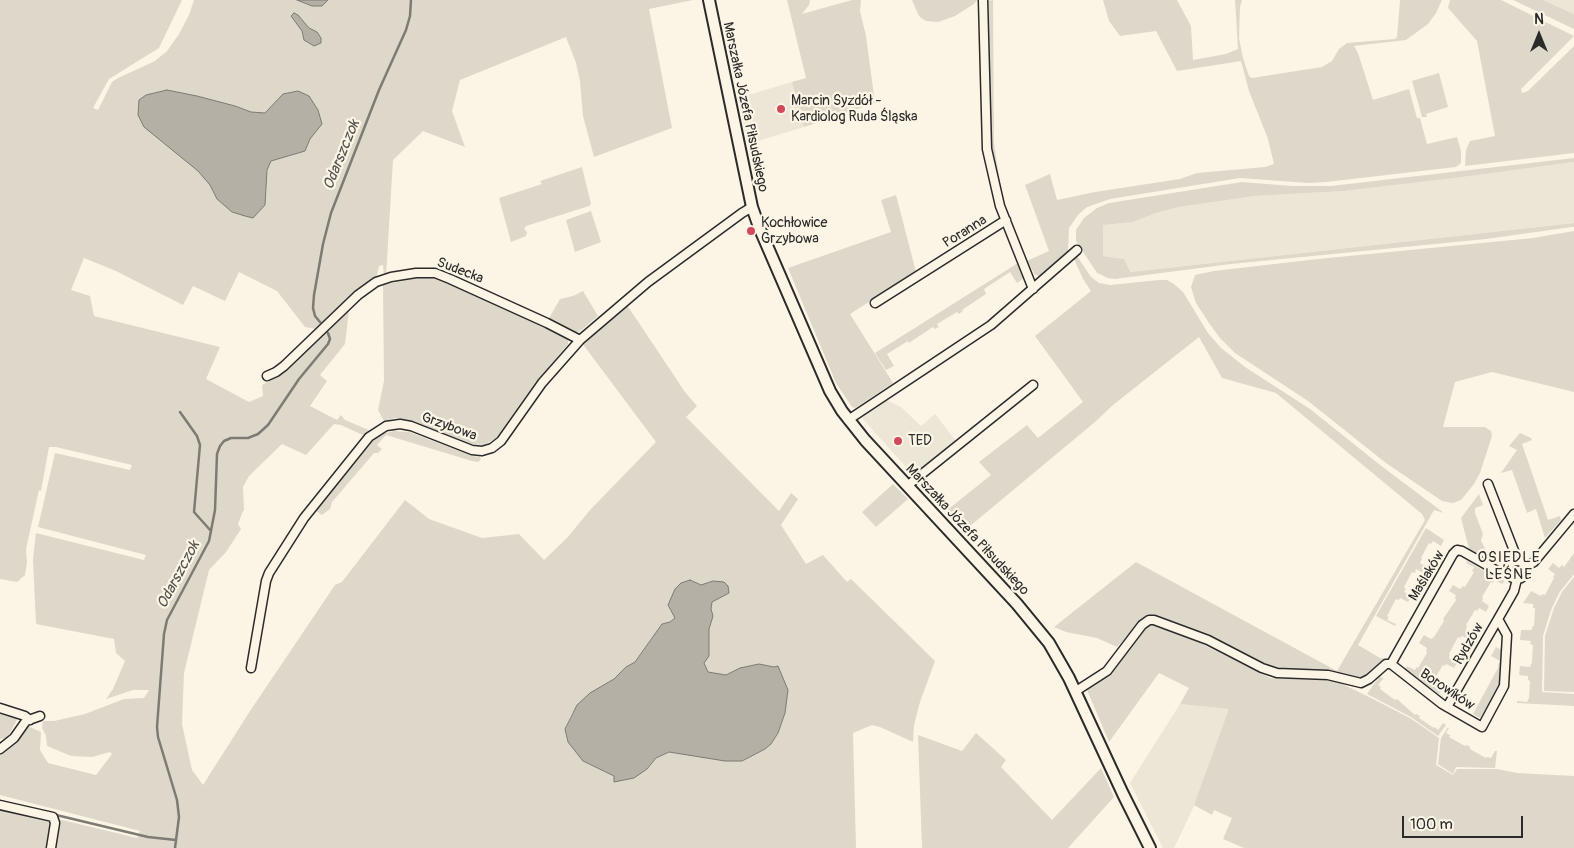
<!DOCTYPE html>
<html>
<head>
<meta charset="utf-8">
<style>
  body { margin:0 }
  #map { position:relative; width:1574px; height:848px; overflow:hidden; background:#fcf5e5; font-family:Pangolin,sans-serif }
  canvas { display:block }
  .north { position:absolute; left:1514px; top:10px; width:50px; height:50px; -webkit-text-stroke:4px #fcf5e5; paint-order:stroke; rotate:0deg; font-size:14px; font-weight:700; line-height:20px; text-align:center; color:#2b2b2b }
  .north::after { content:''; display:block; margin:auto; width:18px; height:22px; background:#2b2b2b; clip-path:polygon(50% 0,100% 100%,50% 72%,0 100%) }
  .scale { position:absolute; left:1402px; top:816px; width:121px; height:22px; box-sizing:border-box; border:2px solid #2b2b2b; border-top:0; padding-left:6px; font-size:15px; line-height:18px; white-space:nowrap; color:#2b2b2b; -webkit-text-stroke:4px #fcf5e5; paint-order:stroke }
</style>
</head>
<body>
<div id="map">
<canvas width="1574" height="848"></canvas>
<div class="north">N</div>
<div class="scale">100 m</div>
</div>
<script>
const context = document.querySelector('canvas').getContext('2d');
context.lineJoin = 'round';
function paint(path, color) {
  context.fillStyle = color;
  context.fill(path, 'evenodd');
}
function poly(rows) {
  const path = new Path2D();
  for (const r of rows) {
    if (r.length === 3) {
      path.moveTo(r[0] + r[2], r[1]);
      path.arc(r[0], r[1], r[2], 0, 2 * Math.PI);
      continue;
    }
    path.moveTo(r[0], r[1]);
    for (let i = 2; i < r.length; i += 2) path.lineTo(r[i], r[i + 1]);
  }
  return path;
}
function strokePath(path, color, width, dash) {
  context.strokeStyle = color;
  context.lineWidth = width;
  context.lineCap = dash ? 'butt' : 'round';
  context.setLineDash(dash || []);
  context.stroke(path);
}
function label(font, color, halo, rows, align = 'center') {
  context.font = font + ' Pangolin,sans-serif';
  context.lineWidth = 4.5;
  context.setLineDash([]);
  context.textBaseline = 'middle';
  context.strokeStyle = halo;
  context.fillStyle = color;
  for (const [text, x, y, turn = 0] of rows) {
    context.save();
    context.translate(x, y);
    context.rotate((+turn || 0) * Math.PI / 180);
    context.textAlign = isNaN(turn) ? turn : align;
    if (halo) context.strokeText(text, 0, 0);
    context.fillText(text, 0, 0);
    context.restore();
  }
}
paint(poly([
  [1543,0,1574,0,1574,14],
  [792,82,804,127,748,144,743,121,745,120,744,111,741,111,738,98],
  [1574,162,1574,223,1129,272,1124,259,1103,256,1103,225,1133,222,1156,213,1179,207,1255,196,1344,191],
  [885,399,901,407,921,426,935,414,956,441,914,476,862,418],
  [1180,704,1230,709,1195,804,1174,848,1163,848,1130,783]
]), '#ece6d7');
paint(poly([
  [0,0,182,0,159,48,109,79,93,108,98,110,112,82,118,78,155,61,167,51,179,34,189,15,194,0,693,0,649,9,672,128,594,157,583,116,580,81,576,63,566,37,460,80,452,111,465,147,423,131,393,160,386,276,384,276,383,265,379,266,376,279,320,328,316,329,305,327,277,291,239,272,225,301,193,286,183,305,116,271,84,258,71,290,90,296,94,316,220,347,206,379,249,402,263,396,262,385,278,376,349,310,345,344,320,375,327,381,310,406,337,420,341,415,345,420,369,430,365,436,341,425,334,424,306,455,282,444,249,476,243,487,244,511,243,511,238,524,241,529,226,552,209,570,184,673,182,724,192,770,203,785,250,711,335,585,342,582,405,500,429,519,482,538,519,534,544,560,567,538,590,510,656,442,582,343,627,305,685,392,697,406,686,417,779,511,791,493,798,499,781,525,806,564,823,555,847,582,851,579,935,661,920,702,914,725,913,742,880,727,872,725,853,733,856,848,53,848,58,819,137,838,140,831,0,795,0,752,16,739,28,726,41,732,40,750,48,763,96,775,112,754,110,752,92,757,71,756,47,746,46,736,42,728,43,721,54,721,85,714,124,699,144,698,149,690,133,690,106,699,113,689,125,661,116,653,114,639,36,624,33,559,36,533,144,560,146,555,38,527,55,453,130,470,132,465,56,447,49,447,41,491,39,490,26,549,27,562,25,575,17,582,0,579],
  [713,581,711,609,713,616,709,629,709,655,704,663,708,673,726,675,737,670,766,665,774,667,778,666,782,677,785,713,778,733,771,744,765,749,742,761,669,752,656,758,647,769,614,782,614,776,583,761,565,729,570,717,577,705,614,679,626,667,635,662,662,624,670,622,675,618,668,605,695,582,701,585],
  [787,0,810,0,809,5,802,14,852,0,861,0,860,11,866,36,875,103,804,127,792,82,806,78],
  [912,0,977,0,974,4,955,16,938,22,926,21,921,18,918,14],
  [993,0,994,143,1002,196,997,181,990,141,988,1],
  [1103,0,1177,0,1191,26,1193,60,1226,54,1238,49,1235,0,1242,0,1240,7,1239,38,1243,58,1249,76,1252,78,1322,67,1332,61,1339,49,1347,43,1395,39,1397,37,1400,0,1442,0,1436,13,1428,24,1406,40,1354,46,1358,53,1373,100,1409,89,1417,118,1420,118,1427,144,1457,137,1461,151,1461,163,1456,167,1326,182,1308,183,1240,178,1110,199,1087,207,1078,215,1069,228,1068,252,1040,276,1035,275,1027,261,1049,251,1025,185,1050,174,1057,200,1095,192,1180,179,1197,173,1265,167,1274,164,1268,139,1249,91,1241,61,1177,71,1156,31,1120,36,1109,21],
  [1450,0,1501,0,1574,36,1521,89,1522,93,1528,91,1574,46,1574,153,1465,166,1466,150,1470,141,1495,136,1477,41,1448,8],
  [1513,0,1543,0,1574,14,1574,29],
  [1439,73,1448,107,1426,114,1427,117,1422,117,1412,81],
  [1574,158,1574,162,1461,177,1344,191,1255,196,1179,207,1156,213,1133,222,1103,225,1103,256,1124,259,1130,272,1574,223,1574,227,1572,227,1486,239,1231,264,1115,279,1108,278,1097,273,1076,241,1076,230,1084,218,1097,208,1109,203,1242,182,1292,186,1331,186],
  [582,167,591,204,589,206,526,226,524,229,527,232,526,236,511,242,499,198,542,184,540,181],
  [896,195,916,272,850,314,893,383,855,408,852,407,836,383,788,268,891,232,881,200],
  [591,211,601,242,575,252,566,220],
  [1574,231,1574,392,1492,372,1455,382,1443,427,1485,427,1491,431,1492,436,1480,473,1474,484,1461,500,1453,503,1442,501,1386,463,1308,401,1235,353,1220,338,1209,323,1196,303,1191,287,1195,275,1214,271,1318,259,1533,238],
  [1077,256,1091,277,1099,283,1110,285,1159,280,1167,280,1174,284,1183,292,1208,333,1221,348,1245,367,1310,409,1380,465,1444,513,1434,510,1358,645,1380,658,1387,659,1363,680,1339,673,1316,670,1274,670,1210,638,1147,614,1117,647,1097,638,1066,632,1054,627,1136,562,1337,671,1425,520,1422,514,1276,393,1222,378,1199,337,1113,405,1095,422,964,531,946,511,991,475,979,462,1027,425,1038,438,1083,402,1035,336,1091,291,1083,279,1074,259],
  [1018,263,1024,278,1017,283,1010,272,984,289,986,294,962,310,963,311,959,314,957,312,937,324,939,327,935,329,933,327,909,343,908,341,887,354,894,366,886,370,875,353],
  [418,278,435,278,442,281,568,339,568,344,534,384,496,438,484,445,472,444,409,420,395,418,384,421,378,410,384,381,383,285],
  [583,291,598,316,579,332,573,332,548,320,560,299,573,296],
  [394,431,409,432,472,456,480,457,481,459,478,462,472,461,386,435,377,445,382,449,378,453,374,453,332,502,330,509,322,515,316,511,374,440,382,434],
  [1520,433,1531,438,1532,440,1522,444,1548,520,1560,516,1561,520,1545,538,1536,509,1527,513,1512,470,1501,473,1517,450,1509,446],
  [893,484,908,499,876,527,862,512],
  [1479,494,1483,505,1475,508,1475,513,1483,534,1481,541,1486,550,1493,557,1501,553,1504,560,1494,564,1469,549,1461,518],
  [1426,528,1444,540,1441,546,1433,541,1431,544,1429,543,1421,558,1422,559,1420,563,1428,568,1425,574,1416,569,1415,573,1412,572,1404,587,1406,589,1404,592,1412,596,1408,602,1400,598,1399,600,1396,599,1387,616,1389,617,1387,620,1396,624,1395,626,1376,616],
  [1574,553,1574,574,1559,593,1551,610,1543,636,1542,692,1574,694,1574,706,1517,703,1517,701,1527,702,1529,698,1530,681,1528,680,1528,676,1519,675,1520,666,1530,667,1532,662,1533,645,1530,644,1531,641,1520,640,1521,630,1532,630,1532,627,1534,626,1535,608,1533,608,1533,604,1523,603,1531,591,1541,596,1542,594,1545,595,1554,578,1553,577,1555,574,1548,569,1553,563,1559,568,1562,565,1564,567],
  [1467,561,1495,577,1505,581,1502,584,1494,580,1493,583,1491,582,1482,597,1483,598,1482,601,1489,606,1486,612,1479,608,1477,611,1475,610,1466,625,1467,626,1466,630,1473,634,1470,640,1462,636,1460,638,1458,637,1449,654,1450,655,1449,658,1457,663,1454,668,1446,664,1445,666,1443,665,1433,681,1435,682,1433,686,1441,691,1439,694,1405,669,1407,666,1415,670,1417,667,1418,668,1427,653,1426,651,1427,648,1419,643,1424,635,1431,639,1434,637,1444,621,1443,619,1456,600,1455,598,1456,595,1449,591,1453,585,1460,589,1463,586,1465,587,1474,572,1472,571,1474,567,1466,563],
  [1517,570,6],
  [1574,577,1574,692,1544,691,1545,636,1554,608,1562,592],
  [1152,624,1157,624,1186,636,1270,678,1336,681,1365,695,1410,718,1439,738,1436,765,1453,775,1457,769,1497,769,1517,773,1574,776,1574,848,1244,848,1223,839,1232,818,1214,810,1212,815,1194,805,1229,709,1180,704,1189,688,1159,673,1109,742,1087,690,1108,676,1146,625],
  [1496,647,1503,651,1500,686,1495,696,1494,696,1480,718,1473,714,1499,666,1498,665,1500,661,1491,656],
  [1380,676,1383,679,1378,685,1381,687,1380,689,1395,700,1397,699,1415,715,1417,714,1420,716,1419,718,1434,728,1435,727,1438,730,1443,723,1446,725,1438,736,1411,717,1367,694],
  [0,713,18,718,7,738,0,739],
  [1448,727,1449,728,1446,733,1450,735,1449,737,1465,746,1467,745,1470,747,1470,749,1486,758,1487,757,1491,758,1495,751,1497,751,1495,768,1456,767,1453,774,1438,764,1441,738],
  [976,733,1006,760,1001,767,1052,820,1101,768,1114,797,1068,848,922,848,918,735,962,751],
  [0,808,51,820,46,848,0,848]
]), '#ded8ca');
const water = poly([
  [297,0,328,0,322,6,312,6,297,0],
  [294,13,298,15,309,28,317,32,321,38,321,43,314,46,304,40,302,31,291,16,294,13],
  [167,90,197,96,235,106,251,112,265,113,283,94,298,91,309,96,318,110,322,124,310,139,305,151,271,161,267,170,265,205,253,218,245,216,232,212,217,199,210,185,198,171,144,127,138,115,139,100,146,95,167,90],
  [690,580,701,585,713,581,724,582,728,586,729,593,712,602,711,609,713,616,709,629,709,656,704,663,708,672,726,675,740,668,759,664,774,667,778,666,788,690,785,713,778,733,771,744,765,749,742,761,725,761,669,752,656,758,647,769,634,778,614,782,614,776,583,761,568,742,565,729,577,705,590,693,614,679,626,667,635,662,662,624,670,622,675,618,668,605,675,589,681,583,690,580]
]);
paint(water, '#b4b0a5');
strokePath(water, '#7d7b74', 1);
strokePath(poly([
  [320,322,315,316,313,308,314,295,323,244,331,213,379,90,406,30,410,16,411,0],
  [180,412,197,436,200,445,194,512,211,531],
  [0,801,20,806],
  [52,814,148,837,176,840],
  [175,848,179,817,177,800,158,737,157,727,164,634,167,620,209,541,215,510,217,454,220,446,224,441,231,438,248,438,258,434,268,425,299,379,328,344,330,339,328,333]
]), '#7d7b74', 2.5);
const minor = poly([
  [983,0,987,149,1000,206,1033,289],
  [875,303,1006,220],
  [267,376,276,372,284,366,358,295,376,282,391,277,416,273,435,273,450,279,547,323,580,340],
  [848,420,991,325,1077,250],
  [1488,484,1518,561],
  [907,486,1033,385],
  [1517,570,9],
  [1525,567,1534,562,1574,514],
  [1391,664,1453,554,1457,550,1462,551,1499,572,1509,572],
  [251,668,266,581,269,573,304,518,369,437,386,426,400,424,411,426,472,450,482,451,492,448,501,441,542,383,580,340,648,282,742,213,752,207],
  [1076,691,1107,671,1142,625,1149,620,1154,620,1208,640,1262,668,1277,673,1328,675,1361,683,1369,679,1386,664,1391,664,1442,704,1482,727,1504,686,1507,635,1498,619,1514,591,1517,579],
  [1447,707,1498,619],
  [0,708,25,716,30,720],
  [0,749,14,738,26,721,40,716],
  [0,805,53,817,55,823,51,848]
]);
const tertiary = poly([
  [709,0,752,207,759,227,830,391,842,411,865,440,1017,604,1049,643,1069,678,1123,794,1150,848]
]);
strokePath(minor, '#2b2b2b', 11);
strokePath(tertiary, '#2b2b2b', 14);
strokePath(minor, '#fcf5e5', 8);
strokePath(tertiary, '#fcf5e5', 10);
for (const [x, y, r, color] of [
  [781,109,5,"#d1495b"],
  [751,231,5,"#d1495b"],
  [898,441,5,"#d1495b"]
]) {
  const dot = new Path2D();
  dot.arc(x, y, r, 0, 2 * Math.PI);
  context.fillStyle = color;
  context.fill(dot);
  strokePath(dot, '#fcf5e5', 2);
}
label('14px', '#2b2b2b', '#fcf5e5', [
  ["Marcin Syzdół -",791,101],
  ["Kardiolog Ruda Śląska",791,117],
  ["Kochłowice",761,223],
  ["Grzybowa",761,239],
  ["TED",908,441]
], 'left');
label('14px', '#2b2b2b', '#fcf5e5', [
  ["Marszałka Józefa Piłsudskiego",745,107,78],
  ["Poranna",965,232,-32],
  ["Sudecka",460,271,21],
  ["Grzybowa",449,427,20],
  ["Marszałka Józefa Piłsudskiego",967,530,47],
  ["Maślaków",1427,576,-59],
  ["Rydzów",1469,644,-60],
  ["Borowików",1447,690,34]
]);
label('italic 15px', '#545350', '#fcf5e5', [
  ["Odarszczok",342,155,-68],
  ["Odarszczok",179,575,-62]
]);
context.letterSpacing = '1px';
label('15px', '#2b2b2b', '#fcf5e5', [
  ["OSIEDLE",1509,558],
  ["LEŚNE",1509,575]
]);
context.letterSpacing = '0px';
</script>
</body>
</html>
